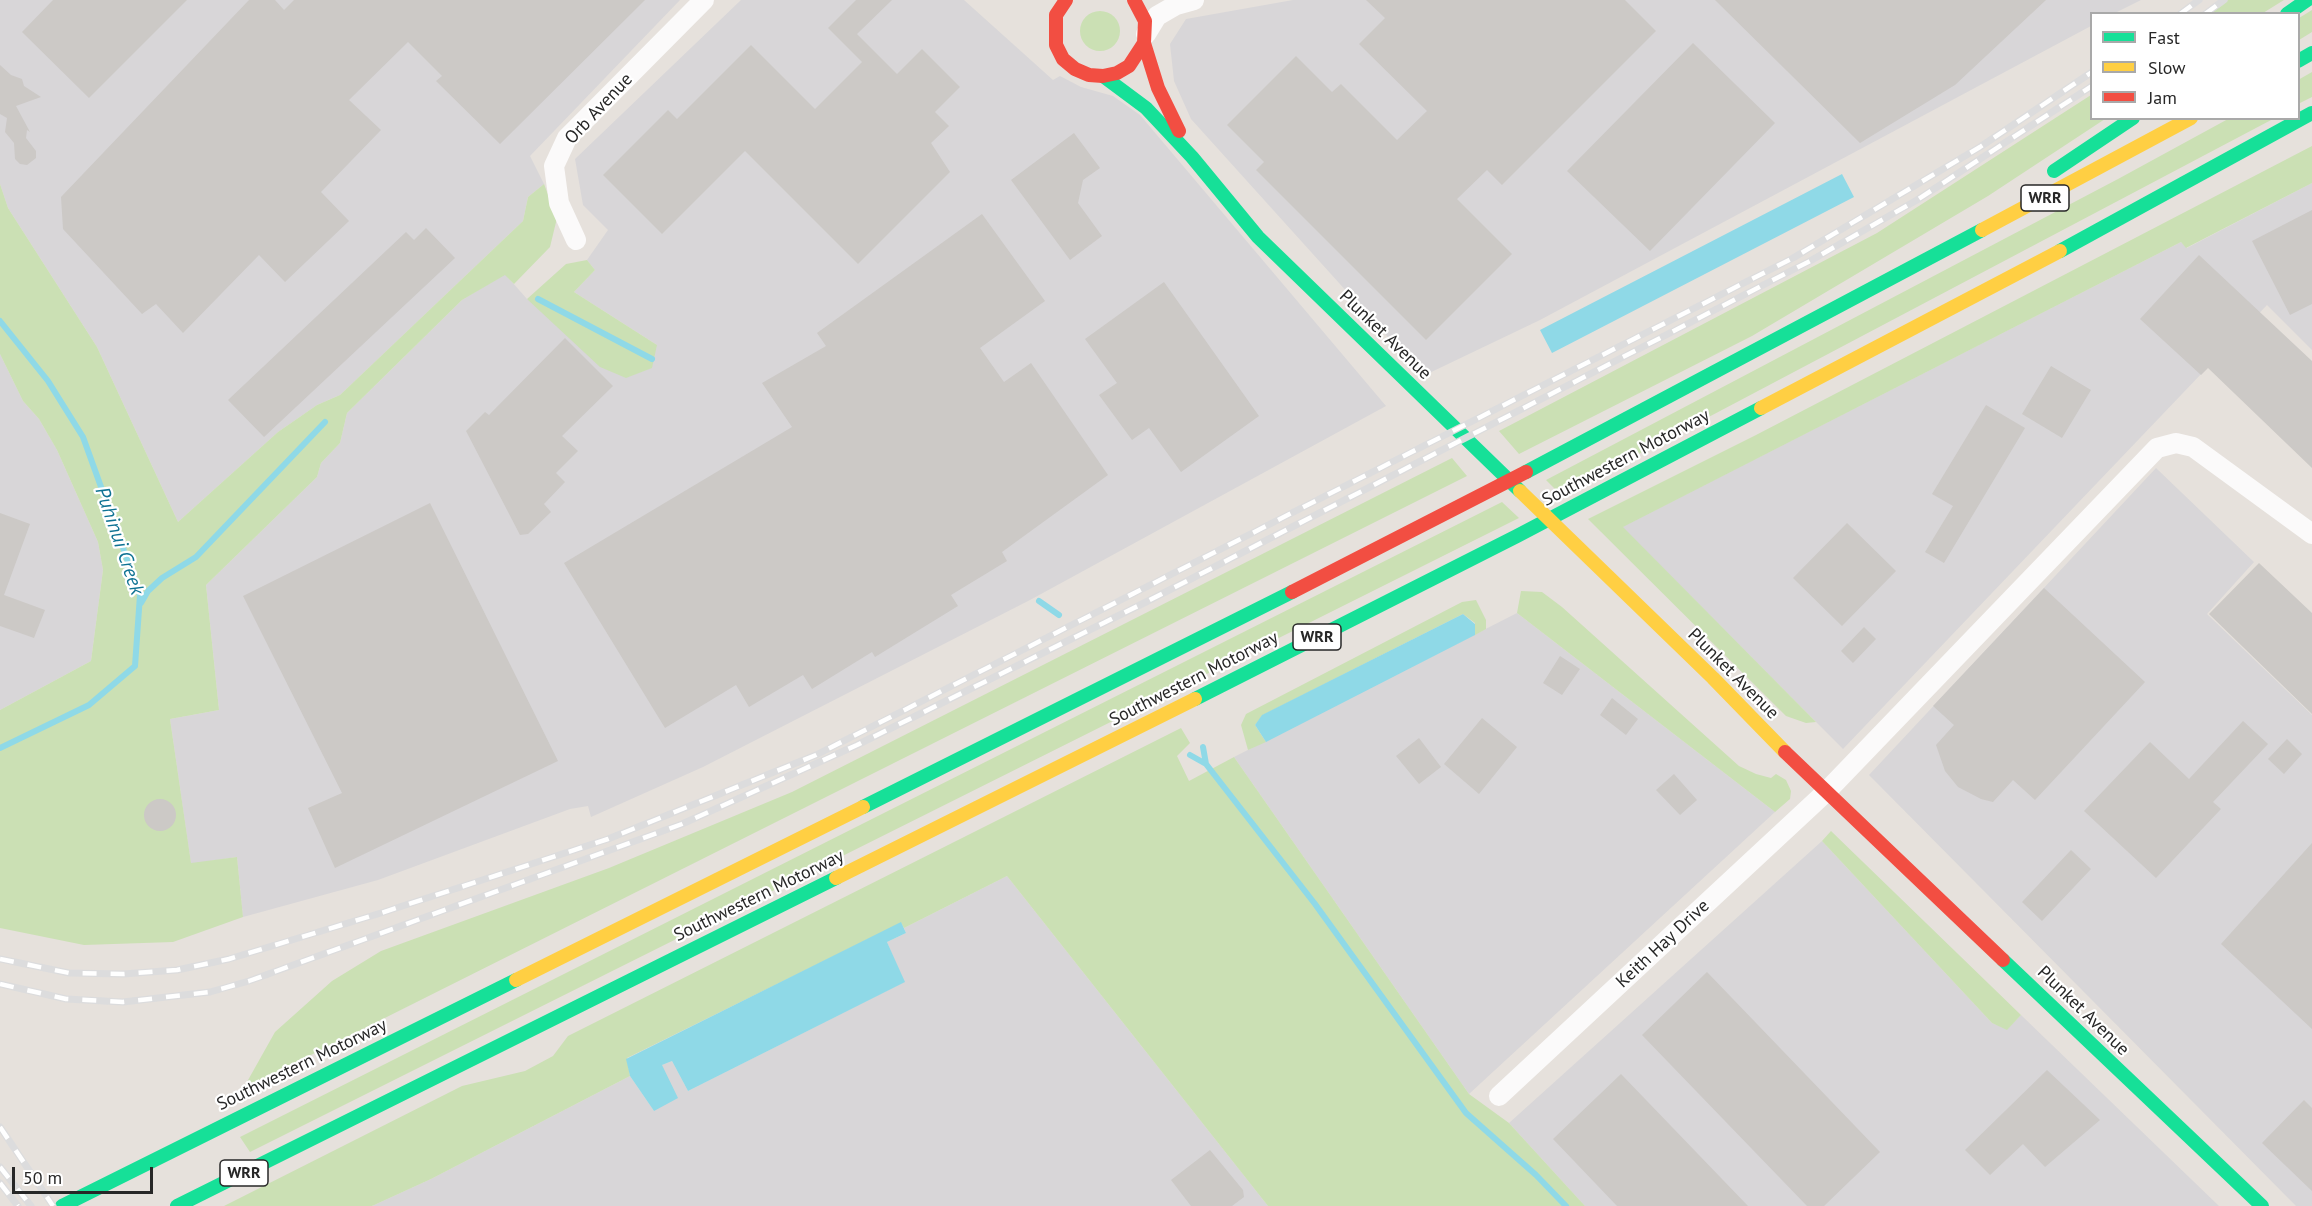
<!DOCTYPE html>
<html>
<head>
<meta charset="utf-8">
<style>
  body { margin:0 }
  #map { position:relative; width:2312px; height:1206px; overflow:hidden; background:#e6e1dc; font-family:"PT Sans",sans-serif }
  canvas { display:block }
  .legend { position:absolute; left:2090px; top:12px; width:210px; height:108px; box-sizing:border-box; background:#fff; border:2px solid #a9a9a9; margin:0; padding:8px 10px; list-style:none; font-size:18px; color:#272727 }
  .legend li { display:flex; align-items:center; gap:12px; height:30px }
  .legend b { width:30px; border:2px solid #a9a9a9 }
  .scale { position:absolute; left:12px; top:1167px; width:141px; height:27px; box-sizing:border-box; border:3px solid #272727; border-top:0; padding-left:8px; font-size:18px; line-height:21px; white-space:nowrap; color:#272727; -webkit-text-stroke:4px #fff; paint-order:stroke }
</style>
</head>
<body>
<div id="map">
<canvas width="2312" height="1206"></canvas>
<ul class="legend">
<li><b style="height:8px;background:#16e098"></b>Fast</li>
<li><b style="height:8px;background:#ffcf43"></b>Slow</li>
<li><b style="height:8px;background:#f24e42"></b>Jam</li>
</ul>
<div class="scale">50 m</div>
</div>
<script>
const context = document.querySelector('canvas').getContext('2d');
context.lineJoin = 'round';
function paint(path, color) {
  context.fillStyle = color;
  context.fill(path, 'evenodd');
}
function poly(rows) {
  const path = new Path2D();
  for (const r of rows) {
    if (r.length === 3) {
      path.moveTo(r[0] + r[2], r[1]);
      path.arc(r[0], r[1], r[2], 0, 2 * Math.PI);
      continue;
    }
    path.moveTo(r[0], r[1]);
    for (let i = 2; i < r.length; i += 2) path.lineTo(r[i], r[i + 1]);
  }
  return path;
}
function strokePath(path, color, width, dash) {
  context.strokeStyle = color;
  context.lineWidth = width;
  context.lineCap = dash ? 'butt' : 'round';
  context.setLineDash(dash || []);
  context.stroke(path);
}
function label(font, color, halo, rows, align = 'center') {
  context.font = font + ' "PT Sans",sans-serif';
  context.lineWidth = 4.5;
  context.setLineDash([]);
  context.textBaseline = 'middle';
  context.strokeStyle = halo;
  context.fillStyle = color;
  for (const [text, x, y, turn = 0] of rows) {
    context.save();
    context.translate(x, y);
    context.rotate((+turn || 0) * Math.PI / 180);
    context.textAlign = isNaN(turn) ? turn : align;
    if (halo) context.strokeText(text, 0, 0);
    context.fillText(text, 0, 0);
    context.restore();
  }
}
paint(poly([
  [0,0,680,0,530,156,544,184,528,197,523,221,340,395,317,405,278,432,178,522,97,347,8,208,0,184],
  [741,0,964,0,1053,80,1060,76,1081,87,1113,96,1140,115,1386,406,1030,600,703,767,591,817,588,806,570,809,378,880,243,917,237,857,191,864,170,719,219,710,206,585,317,477,321,463,340,443,347,413,462,300,505,274,527,299,657,345,574,292,595,270,587,260,608,230,583,205,575,159],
  [1293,0,2141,0,2115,13,2092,14,2091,26,1540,320,1423,376,1191,119,1174,81,1170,44,1186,19],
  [2312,183,2312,350,2267,305,1843,749,1622,527,2181,242,2187,248],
  [0,354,23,401,39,419,57,450,98,542,103,570,91,661,0,710],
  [2156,468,2254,562,2207,614,2312,715,2312,1206,2296,1206,1869,775],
  [1517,613,1775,812,1469,1094,1234,757],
  [1822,841,1992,1023,2007,1029,2021,1015,2219,1206,1585,1206,1509,1123],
  [1007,876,1268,1206,372,1206,431,1179,630,1076,654,1111,662,1065,672,1061,688,1091,904,982,887,942,906,933,904,928]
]), '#d8d6d8');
paint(poly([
  [2228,0,2284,0,2263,13,2209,14],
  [2312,10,2312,32,2299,40,2299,18],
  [1100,31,20],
  [2312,72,2312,97,2298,104,2298,80],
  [2091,95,2092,118,2105,119,1988,196,1752,336,1519,454,1499,431,1877,233],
  [2228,119,2273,119,1561,495,1546,480,2118,179],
  [2312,146,2312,183,2186,248,2181,242,1623,527,1816,722,1806,723,1786,716,1588,519,1756,435],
  [0,184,8,208,97,347,178,522,278,432,317,405,340,395,523,221,528,197,544,184,557,218,550,247,514,284,505,275,462,300,347,413,340,443,321,463,317,477,206,585,219,710,170,719,191,863,237,857,243,917,173,942,84,945,0,928,0,710,91,661,103,570,98,542,57,450,39,419,23,401,0,354],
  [587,260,595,270,574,292,657,345,652,368,626,378,600,367,527,299,566,264],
  [1452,458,1467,476,243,1089,275,1032,332,981,381,951,609,868,792,792],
  [1502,502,1519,518,250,1152,240,1137],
  [1521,591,1542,592,1562,607,1739,766,1756,774,1771,778,1776,774,1786,780,1791,791,1790,799,1775,812,1517,613],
  [1476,600,1486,620,1486,629,1475,635,1475,623,1463,614,1263,715,1255,725,1266,742,1248,750,1241,725,1246,714,1462,602],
  [1181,728,1190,743,1177,756,1189,781,1234,757,1469,1094,1509,1123,1585,1206,1268,1206,1007,876,904,928,901,923,627,1058,630,1076,431,1179,372,1206,224,1206,462,1086,525,1071,553,1056,568,1036],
  [1831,831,2021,1015,2007,1030,1992,1023,1822,841]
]), '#cbe0b4');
paint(poly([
  [1842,174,1854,197,1552,353,1540,330],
  [1463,614,1475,624,1475,635,1266,742,1255,725,1262,715],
  [901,922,906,933,887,942,905,982,688,1091,672,1061,662,1065,678,1098,654,1111,630,1076,626,1059]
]), '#8fd9e7');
strokePath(poly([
  [538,299,652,359],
  [0,321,48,381,83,437,140,595,135,666,89,705,0,748],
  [1039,601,1059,615],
  [141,603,148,591,162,578,196,557,325,422],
  [1190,755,1206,764,1203,747],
  [1206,764,1315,904,1466,1113,1536,1175,1566,1206]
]), '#8fd9e7', 6);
paint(poly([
  [53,0,187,0,89,98,22,32],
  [249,0,275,0,284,10,294,0,645,0,500,144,436,81,442,76,408,42,349,100,381,130,321,192,349,221,285,282,259,255,183,333,156,304,142,314,63,229,61,197],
  [856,0,892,0,857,34,897,74,922,49,960,87,935,112,949,126,931,143,950,172,858,264,745,151,662,234,603,175,668,110,677,119,751,45,815,109,862,62,828,28],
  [1366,0,1625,0,1656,31,1502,185,1487,170,1457,199,1512,254,1426,340,1256,170,1264,162,1227,125,1296,56,1332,92,1341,84,1397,140,1427,111,1359,44,1385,18],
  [1715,0,2046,0,1955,85,1860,143],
  [1693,43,1775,123,1650,251,1567,171],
  [0,65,11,75,22,79,24,86,41,97,16,106,30,132,27,130,26,138,36,151,36,158,27,165,20,164,15,159,14,143,5,132,7,118,0,114],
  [1074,133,1100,168,1083,180,1078,203,1102,236,1070,260,1011,180],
  [2312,210,2312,304,2290,315,2252,241],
  [982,214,1045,301,980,348,1004,382,1031,363,1108,475,1002,552,1007,561,951,595,958,606,875,657,872,652,812,689,803,675,749,707,736,685,665,728,564,563,792,427,762,383,826,346,817,333],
  [426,228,455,258,264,437,228,400,406,232,414,240],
  [2199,255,2312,361,2312,468,2208,368,2201,375,2140,319],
  [1164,282,1259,416,1181,472,1149,428,1132,440,1099,395,1117,383,1085,339],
  [565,338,613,386,562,436,578,451,556,473,565,482,544,504,551,512,528,534,520,535,466,431,485,412,489,415],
  [2051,366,2091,390,2062,438,2022,414],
  [1986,405,2025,428,1944,563,1925,552,1953,506,1932,494],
  [430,503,558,761,335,868,308,808,342,793,243,596],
  [0,513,30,524,4,595,45,610,34,638,0,626],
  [1847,523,1896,571,1842,626,1793,578],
  [2259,563,2312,613,2312,714,2209,614],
  [2044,588,2145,682,2035,800,2013,780,1993,802,1981,799,1958,787,1945,771,1936,745,1954,725,1933,706],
  [1864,627,1876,639,1853,663,1841,651],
  [1560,656,1580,669,1562,695,1543,683],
  [1612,698,1638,719,1626,735,1600,715],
  [1482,718,1517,747,1479,794,1444,764],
  [2243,721,2268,744,2213,802,2221,809,2156,878,2084,811,2150,742,2189,779],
  [1419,738,1441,767,1419,784,1396,756],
  [2287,739,2302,754,2284,774,2268,759],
  [1674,774,1697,800,1680,815,1656,790],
  [160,815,16],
  [2312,843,2312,1029,2221,944],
  [2071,850,2091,869,2042,921,2022,902],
  [1707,972,1880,1152,1824,1206,1807,1206,1642,1035],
  [2047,1070,2100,1120,2045,1167,2023,1144,1990,1175,1965,1150],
  [1621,1074,1748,1206,1617,1206,1553,1139],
  [2304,1100,2312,1108,2312,1191,2262,1143],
  [1210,1150,1243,1190,1244,1197,1232,1206,1191,1206,1171,1180]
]), '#ccc9c6');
strokePath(poly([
  [1146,34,1157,16,1176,5,1194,0],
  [576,240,559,203,554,166,567,138,704,0],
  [1499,1096,1826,792,2157,448,2176,443,2193,447,2312,534]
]), '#fbfafa', 20);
strokePath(poly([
  [2287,14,2307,0],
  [2298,61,2312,53],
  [1103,76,1146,108,1192,157,1258,237,1520,491],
  [2054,171,2133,118],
  [2060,251,2312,113],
  [1526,472,1982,230],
  [1195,699,1517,536,1761,408],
  [863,807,1292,592],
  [2003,960,2262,1206],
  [62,1206,516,980],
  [177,1206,836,878]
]), '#16e098', 14);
strokePath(poly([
  [1982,230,2191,118],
  [1761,408,2060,251],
  [1520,491,1713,678,1785,752],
  [836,878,1195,699],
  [516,980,863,807]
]), '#ffcf43', 14);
strokePath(poly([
  [1066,0,1056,15,1056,45,1063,59,1075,69,1089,75,1103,76,1117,73,1129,66,1144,43,1145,21,1134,0],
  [1144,43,1158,88,1179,131],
  [1292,592,1526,472],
  [1785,752,2003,960]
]), '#f24e42', 14);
const rail = poly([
  [2180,14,2199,0],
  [2205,14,2224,0],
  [0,959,69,973,123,974,177,970,229,959,381,913,608,839,816,755,1793,258,1980,147,2092,72],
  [0,984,66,999,123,1002,210,992,249,981,682,824,857,745,1146,602,1810,261,1917,200,2092,86],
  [0,1127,53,1206],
  [0,1167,31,1206],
  [0,1183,18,1206]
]);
strokePath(rail, '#dcdcdd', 7);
strokePath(rail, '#fff', 4.5, [14]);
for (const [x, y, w] of [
  [2045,198,48],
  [1317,637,48],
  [244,1173,48]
]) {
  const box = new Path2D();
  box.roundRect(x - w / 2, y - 13, w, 26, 4.5);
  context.fillStyle = '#fff';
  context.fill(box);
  strokePath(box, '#272727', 1.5);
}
label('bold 16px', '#272727', null, [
  ["WRR",2045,198],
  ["WRR",1317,637],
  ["WRR",244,1173]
]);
label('18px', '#272727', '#fff', [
  ["Orb Avenue",599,109,-47],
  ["Plunket Avenue",1385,335,44],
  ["Southwestern Motorway",1626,458,-28],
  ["Plunket Avenue",1733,674,45],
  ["Southwestern Motorway",1194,679,-27],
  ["Southwestern Motorway",759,896,-26],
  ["Keith Hay Drive",1663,944,-43],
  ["Plunket Avenue",2083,1011,44],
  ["Southwestern Motorway",302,1065,-26]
]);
label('italic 20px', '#0e7293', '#fff', [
  ["Puhinui Creek",119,541,71]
]);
</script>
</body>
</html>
